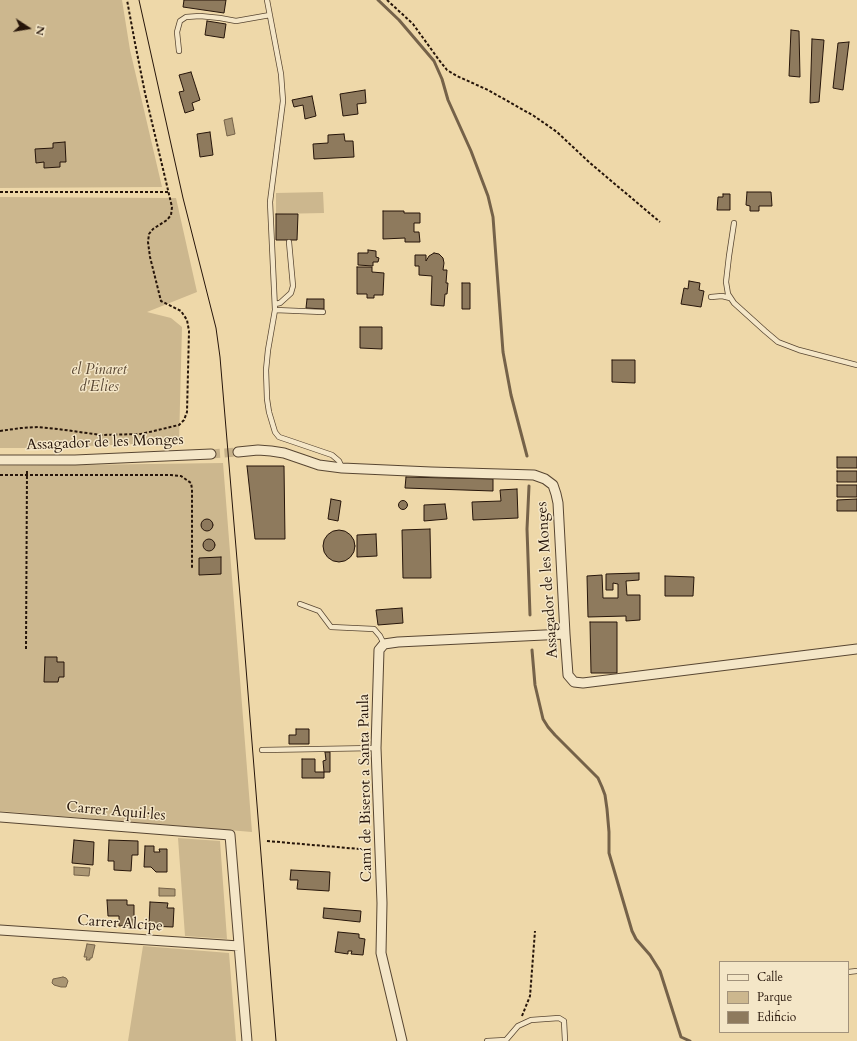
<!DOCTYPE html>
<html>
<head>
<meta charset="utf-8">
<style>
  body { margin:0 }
  #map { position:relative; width:857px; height:1041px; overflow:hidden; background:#eed8a9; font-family:Cardo,serif }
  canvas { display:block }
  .legend { position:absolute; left:719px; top:961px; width:130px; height:72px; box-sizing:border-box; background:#f4e6c7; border:1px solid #a2927b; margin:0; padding:5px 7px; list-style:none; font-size:12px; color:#26150a }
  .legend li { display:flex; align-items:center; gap:8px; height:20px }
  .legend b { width:20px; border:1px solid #a2927b }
  .north { position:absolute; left:8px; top:8px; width:40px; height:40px; -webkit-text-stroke:3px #f4e6c7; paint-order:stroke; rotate:102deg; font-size:11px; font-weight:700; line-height:16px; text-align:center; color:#26150a }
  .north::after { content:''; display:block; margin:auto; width:14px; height:18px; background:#26150a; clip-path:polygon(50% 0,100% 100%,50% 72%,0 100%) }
</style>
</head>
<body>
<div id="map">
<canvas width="857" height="1041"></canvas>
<ul class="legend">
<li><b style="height:5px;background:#f4e6c7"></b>Calle</li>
<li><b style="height:11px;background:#ccb78e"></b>Parque</li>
<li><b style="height:11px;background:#8e7a5d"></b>Edificio</li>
</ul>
<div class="north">N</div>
</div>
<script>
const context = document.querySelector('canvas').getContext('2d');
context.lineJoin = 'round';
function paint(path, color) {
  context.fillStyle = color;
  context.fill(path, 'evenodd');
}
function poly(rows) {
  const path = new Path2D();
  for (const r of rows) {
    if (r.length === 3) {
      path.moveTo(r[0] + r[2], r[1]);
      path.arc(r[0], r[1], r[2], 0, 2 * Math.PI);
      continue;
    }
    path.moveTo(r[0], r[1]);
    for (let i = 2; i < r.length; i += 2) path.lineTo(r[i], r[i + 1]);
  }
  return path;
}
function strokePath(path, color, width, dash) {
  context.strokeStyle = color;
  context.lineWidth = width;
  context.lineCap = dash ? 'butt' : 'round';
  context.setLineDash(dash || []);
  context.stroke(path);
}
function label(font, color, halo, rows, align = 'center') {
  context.font = font + ' Cardo,serif';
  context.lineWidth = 3;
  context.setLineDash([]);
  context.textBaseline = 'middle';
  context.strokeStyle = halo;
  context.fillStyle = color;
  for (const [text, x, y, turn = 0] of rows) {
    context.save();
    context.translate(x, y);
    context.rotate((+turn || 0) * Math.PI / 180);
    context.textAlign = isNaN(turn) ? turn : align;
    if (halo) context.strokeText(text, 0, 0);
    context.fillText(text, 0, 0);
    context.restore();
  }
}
paint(poly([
  [0,0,122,0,130,50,162,187,0,188],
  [323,192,324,213,276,214,276,193],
  [0,197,176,198,197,292,147,312,171,318,182,327,179,442,45,448,0,448],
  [223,463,252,832,0,811,0,466],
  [178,838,220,841,227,939,185,936],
  [143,946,229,953,236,1041,128,1041]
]), '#ccb78e');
const water = poly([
  [232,118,235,134,227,136,224,120,232,118],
  [74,867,90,868,89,876,74,875,74,867],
  [159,888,175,889,175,896,159,896,159,888],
  [87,944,95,945,92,958,90,958,90,960,86,960,87,957,84,957,87,944],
  [63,977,66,978,68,981,66,987,61,987,54,985,52,983,53,979,63,977]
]);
paint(water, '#aa9673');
strokePath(water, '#756249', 1);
strokePath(poly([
  [378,0,399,20,434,61,442,79,448,100,471,151,488,196,493,217,503,352,511,395,527,456],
  [529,486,527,529,530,615],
  [532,650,535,685,543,719,548,727,555,735,598,778,602,787,605,795,607,809,609,832,609,853,632,931,636,939,650,955,660,971,681,1037,690,1041]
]), '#756249', 3);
const building = poly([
  [184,0,226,0,224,13,183,7,184,0],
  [207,21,226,24,224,38,205,35,207,21],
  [791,30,799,31,800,77,789,76,791,30],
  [812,39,824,40,819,102,810,103,812,39],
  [849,42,843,90,833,88,838,43,849,42],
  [191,72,200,100,192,103,194,110,185,113,179,92,184,91,179,75,191,72],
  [365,90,366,103,357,104,358,114,343,116,340,94,365,90],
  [312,96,316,116,305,119,303,105,294,107,292,100,312,96],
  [210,132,213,155,200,157,197,134,210,132],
  [344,134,345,141,353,141,354,157,314,159,313,144,328,143,328,135,344,134],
  [65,142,66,162,60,162,60,167,44,168,44,162,36,163,35,149,53,148,53,143,65,142],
  [747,192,771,192,772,206,759,206,759,211,750,211,750,206,746,205,747,192],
  [723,194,730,194,730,210,717,210,718,197,723,197,723,194],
  [383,211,404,211,404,213,420,213,420,223,414,223,414,232,419,232,420,242,405,242,405,238,383,239,383,211],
  [276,214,298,214,297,240,276,240,276,214],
  [368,250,376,251,376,257,379,258,378,262,373,262,373,266,358,265,358,253,368,253,368,250],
  [434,253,439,254,443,258,444,263,443,270,447,270,446,283,448,283,447,294,445,294,444,306,431,305,432,276,419,275,419,266,415,266,415,255,426,255,426,261,429,256,434,253],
  [357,267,372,267,372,272,384,273,383,295,374,295,374,298,367,298,367,294,357,294,357,267],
  [689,281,700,283,699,290,704,291,701,307,681,304,684,288,688,289,689,281],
  [462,283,470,283,470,309,462,309,462,283],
  [307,299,324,299,324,309,306,308,307,299],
  [360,327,382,327,382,349,360,348,360,327],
  [612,360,635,360,635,383,612,382,612,360],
  [837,457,857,457,857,468,837,468,837,457],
  [247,466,284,466,285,539,255,539,247,466],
  [837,471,857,471,857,482,837,482,837,471],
  [406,477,493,479,493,491,405,488,406,477],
  [837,485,857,485,857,497,837,497,837,485],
  [517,489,518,518,473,520,472,502,501,501,500,490,517,489],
  [331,499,341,501,338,521,328,519,331,499],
  [857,499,857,511,837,511,837,500,857,499],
  [403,505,4.5],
  [445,504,447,519,424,521,424,505,445,504],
  [207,525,6],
  [430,529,431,578,403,578,402,530,430,529],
  [339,546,16],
  [376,534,377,556,357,557,357,535,376,534],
  [209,545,6],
  [221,557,221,574,199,575,199,558,221,557],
  [639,573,639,580,626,581,627,595,640,595,640,620,626,621,626,616,588,617,587,576,602,575,603,598,618,598,618,584,613,583,613,590,606,590,606,574,639,573],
  [665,576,694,577,693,596,665,596,665,576],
  [402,608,403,623,378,625,376,610,402,608],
  [590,622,617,622,617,673,591,673,590,622],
  [45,657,57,657,57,662,64,662,64,677,59,677,58,682,44,682,45,657],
  [296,729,309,729,309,744,289,744,289,735,296,735,296,729],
  [325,752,330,752,330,772,324,772,323,761,326,760,325,752],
  [302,759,315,759,315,772,324,772,324,778,302,778,302,759],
  [74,840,94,842,93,865,72,863,74,840],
  [109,840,138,841,138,855,132,855,131,871,114,870,114,861,108,861,109,840],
  [145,846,154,846,154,852,160,852,159,849,167,849,167,872,156,872,151,867,144,867,145,846],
  [291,870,330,872,329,891,297,889,298,880,290,880,291,870],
  [107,900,127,900,127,905,134,905,134,925,119,926,119,916,108,916,107,900],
  [150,902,168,903,167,908,174,908,173,927,149,926,150,902],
  [324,908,361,911,360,922,323,918,324,908],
  [338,932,359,934,359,938,365,939,363,955,351,954,352,951,348,951,348,954,335,952,338,932]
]);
paint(building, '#8e7a5d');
strokePath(building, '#26150a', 1);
strokePath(poly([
  [211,454,238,452]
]), '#c6b189', 9, [9, 4.5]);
const lane = poly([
  [267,0,281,74,283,101,270,202,275,310,323,312],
  [179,51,177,32,180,21,186,17,200,16,220,18,236,21,270,15],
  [734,223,729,256,726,282,728,294,734,303,765,331,778,342,799,350,857,365],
  [711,297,722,296,730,298],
  [275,304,280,303,291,293,293,286,289,242],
  [275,310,268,350,266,370,267,399,269,412,275,432,279,437,288,440,332,455,339,461,342,468],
  [300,604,319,611,331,627,374,629,380,636,384,644],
  [262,750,376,748],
  [848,972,857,971],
  [487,1041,506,1040,518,1026,531,1020,559,1018,564,1021,565,1041]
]);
const street = poly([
  [238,452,258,450,271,451,284,453,319,465,342,468,431,472,534,475,545,479,553,485,556,494,558,503,565,634,568,675,574,682,583,683,857,649],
  [0,460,75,460,211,454],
  [0,817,230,835,247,1041],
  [0,930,239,946],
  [402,1041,381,953,382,903,376,748,379,650,384,644,398,642,565,634]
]);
strokePath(lane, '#584632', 6);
strokePath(street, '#584632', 11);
strokePath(poly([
  [387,0,413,24,439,60,447,70,457,76,488,90,534,116,557,132,590,163,660,222],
  [0,192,169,192],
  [0,431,21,428,38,427,58,429,101,435,141,434,179,425,184,420,187,412,189,331,187,320,181,311,161,301,150,257,148,242,149,234,153,229,167,220,171,215,172,207,145,93,135,43,127,0],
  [0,475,171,475,181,476,191,483,192,489,192,568],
  [26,649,27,470],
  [267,841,371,850],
  [522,1016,530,996,535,931]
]), '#26150a', 2, [3, 2]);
strokePath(lane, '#f4e6c7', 4.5);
strokePath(street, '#f4e6c7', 9);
strokePath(poly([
  [139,0,183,198,216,328,220,357,244,643,276,1041]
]), '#26150a', 1);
label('italic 15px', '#584632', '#f4e6c7', [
  ["el Pinaret",99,371],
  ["d'Elies",99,388]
]);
label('15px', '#26150a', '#f4e6c7', [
  ["Assagador de les Monges",105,443,-2],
  ["Assagador de les Monges",548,580,-94],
  ["Camí de Biserot a Santa Paula",366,788,-91],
  ["Carrer Aquil·les",116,812,5],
  ["Carrer Alcipe",120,924,4]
]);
</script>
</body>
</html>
